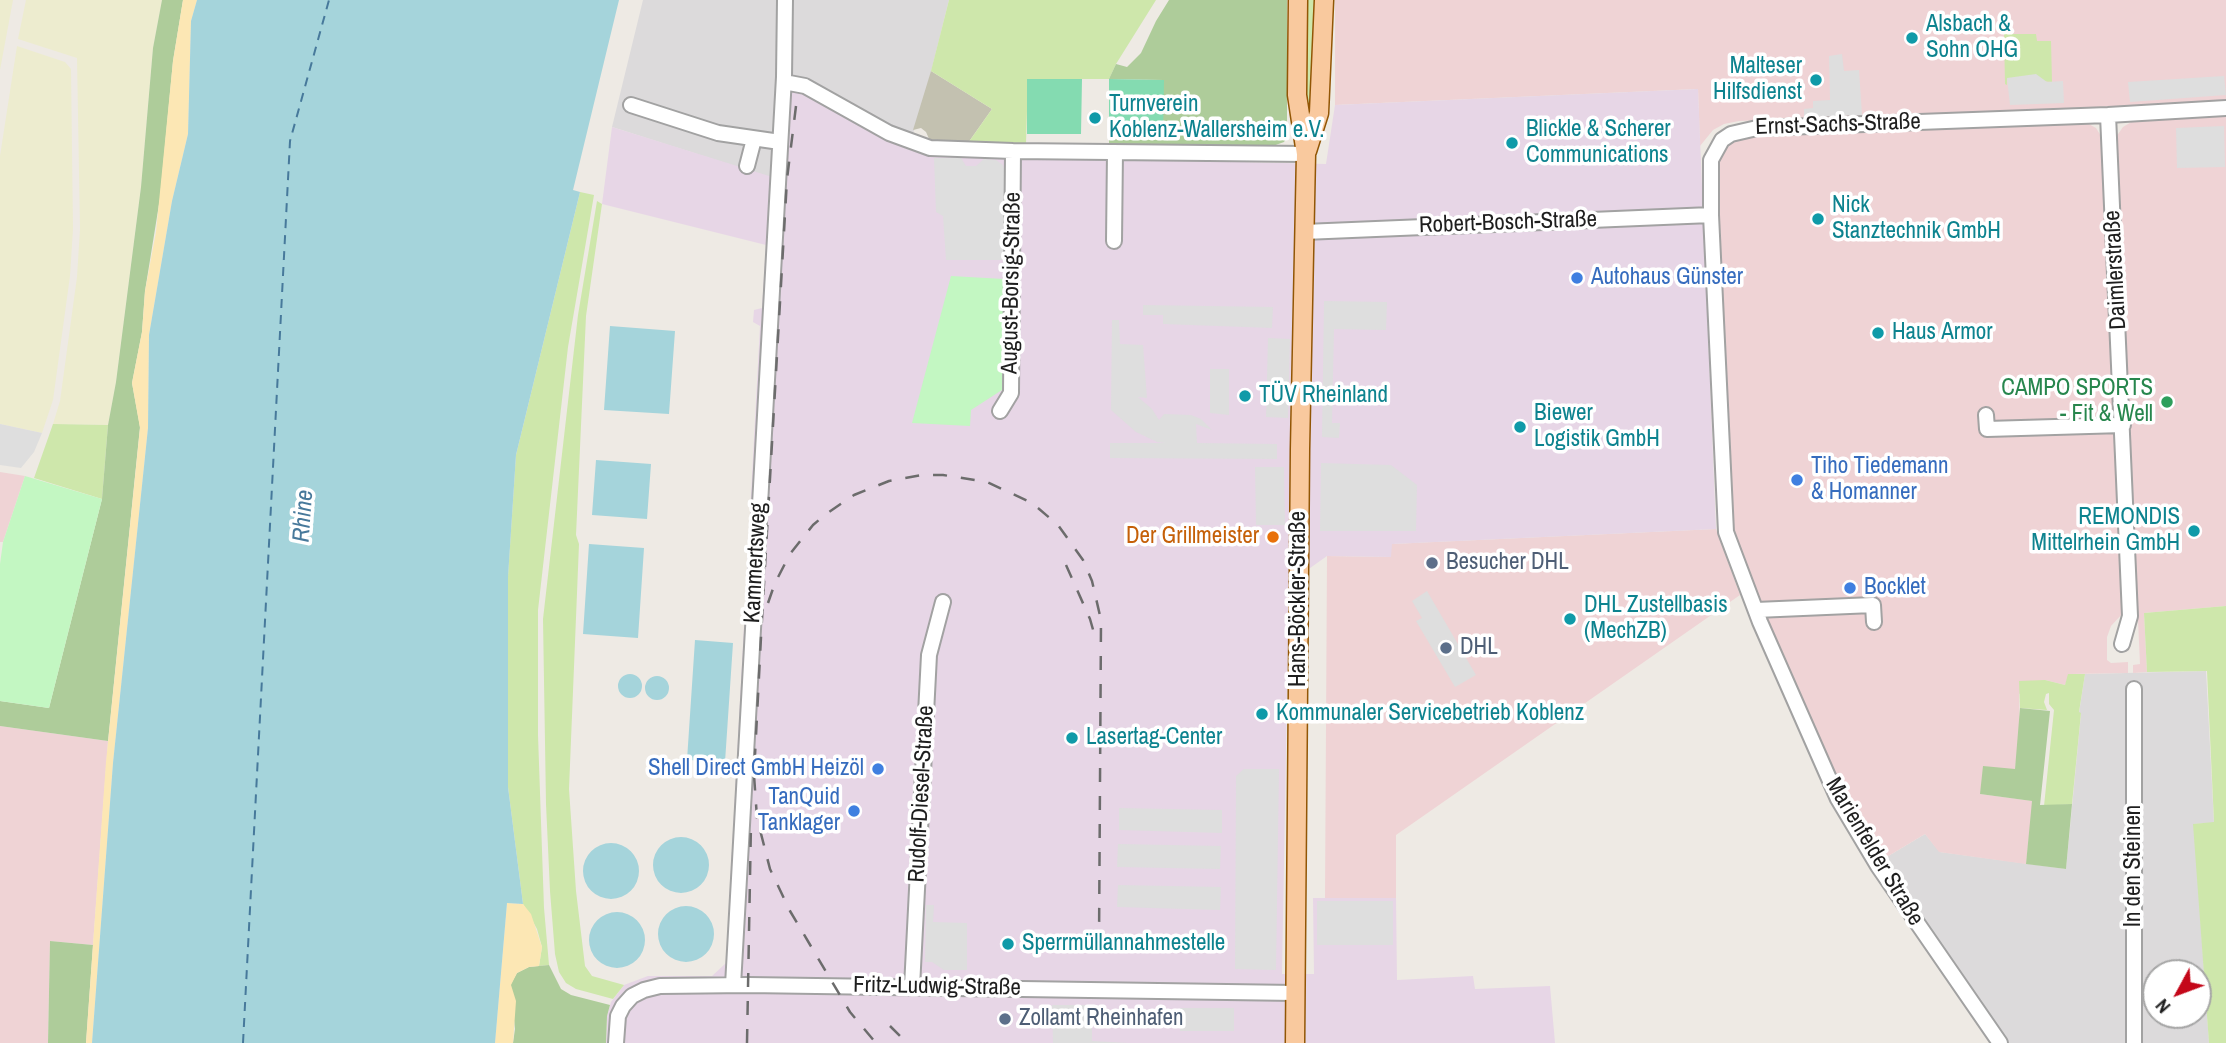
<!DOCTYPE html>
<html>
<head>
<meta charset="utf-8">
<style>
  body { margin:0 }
  #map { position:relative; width:2226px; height:1043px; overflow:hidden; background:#eeeae4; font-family:"Archivo Narrow",sans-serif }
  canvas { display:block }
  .north { position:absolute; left:2142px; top:959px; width:70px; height:70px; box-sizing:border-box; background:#fff; border:2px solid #a5a5a5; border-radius:50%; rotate:229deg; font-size:19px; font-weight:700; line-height:28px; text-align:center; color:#1e1e1e }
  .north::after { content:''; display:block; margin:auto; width:24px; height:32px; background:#c40719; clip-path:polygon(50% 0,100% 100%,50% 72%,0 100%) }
</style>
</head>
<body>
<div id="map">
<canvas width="2226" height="1043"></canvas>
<div class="north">N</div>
</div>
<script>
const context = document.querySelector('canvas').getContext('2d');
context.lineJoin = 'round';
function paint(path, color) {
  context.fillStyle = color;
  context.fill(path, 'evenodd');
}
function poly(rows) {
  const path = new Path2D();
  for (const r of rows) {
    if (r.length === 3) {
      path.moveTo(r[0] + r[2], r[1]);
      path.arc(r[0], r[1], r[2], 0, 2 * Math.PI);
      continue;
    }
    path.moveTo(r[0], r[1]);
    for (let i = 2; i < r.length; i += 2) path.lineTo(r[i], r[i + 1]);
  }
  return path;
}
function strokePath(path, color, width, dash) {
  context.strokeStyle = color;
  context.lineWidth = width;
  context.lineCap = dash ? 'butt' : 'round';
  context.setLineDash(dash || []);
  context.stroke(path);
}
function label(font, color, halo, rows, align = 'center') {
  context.font = font + ' "Archivo Narrow",sans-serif';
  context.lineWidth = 7;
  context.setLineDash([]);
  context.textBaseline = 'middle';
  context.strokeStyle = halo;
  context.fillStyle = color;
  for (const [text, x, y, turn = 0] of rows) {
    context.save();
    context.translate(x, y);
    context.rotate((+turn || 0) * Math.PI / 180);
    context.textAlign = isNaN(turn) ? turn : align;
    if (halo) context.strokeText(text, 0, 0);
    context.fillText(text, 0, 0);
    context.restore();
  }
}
paint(poly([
  [643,0,949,0,927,88,909,147,782,181,612,127],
  [2206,671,2214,823,2194,824,2209,1043,2005,1043,1880,861,1925,834,1940,852,2066,869,2081,714,2079,713,2085,674],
  [2156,973,2198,973,2198,1015,2156,1015]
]), '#dcdadb');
paint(poly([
  [1335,0,2226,0,2226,102,1739,121,1724,124,1713,130,1700,146,1698,89,1335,105],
  [2226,116,2226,606,2144,613,2147,672,2133,673,2133,665,2140,664,2116,137,2123,127,2133,121],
  [2075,121,2087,123,2096,128,2101,136,2103,148,2123,613,2111,626,2107,637,2107,660,2111,663,2128,662,2128,673,2069,674,2065,685,2045,680,2019,694,2020,732,2015,769,1980,794,2033,801,2026,864,1939,852,1925,834,1880,861,1841,794,1769,634,1730,524,1718,170,1721,156,1726,148,1733,142,1758,136],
  [0,472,25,476,3,542,0,542],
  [1716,529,1740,595,1396,835,1396,898,1325,898,1327,556,1391,557,1391,544],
  [0,726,108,741,93,945,50,941,48,1043,0,1043]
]), '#efd3d5');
paint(poly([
  [798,89,950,155,1326,164,1335,105,1698,89,1716,529,1392,544,1391,557,1327,556,1289,583,1282,974,1314,974,1313,898,1396,898,1397,980,1473,976,1475,989,1550,986,1555,1043,606,1043,607,1016,611,1002,624,985,648,976,712,976,726,963,760,326,753,322,754,310,762,308,766,245,602,204,612,127,782,180,788,98,792,92]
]), '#e7d6e6');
paint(poly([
  [931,71,992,109,968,143,930,141,926,132,921,128,913,130]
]), '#c3c1b0');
paint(poly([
  [0,0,13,0,0,70],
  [26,0,162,0,153,48,141,187,116,382,108,425,53,424,60,401,77,277,80,229,77,58,18,39],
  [17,46,65,62,71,69,73,229,70,276,53,400,42,433,0,424,0,156]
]), '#edeccf');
paint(poly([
  [949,0,1156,0,1116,64,1109,79,1028,79,1026,143,968,143,992,109,931,71],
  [1303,0,1319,0,1316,107,1306,124],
  [2004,34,2036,34,2037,41,2051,41,2052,82,2007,78,2007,85,2005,84],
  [580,192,594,195,568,347,538,610,538,735,544,908,549,965,539,966,542,947,537,929,523,904,508,787,508,576,516,455],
  [597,201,602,204,586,316,576,535,579,544,569,789,576,891,585,966,592,976,624,985,613,999,576,989,566,983,559,972,555,954,550,891,546,804,543,619,578,315],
  [53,424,108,425,102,499,34,478],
  [2226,606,2226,1043,2209,1043,2193,824,2214,822,2207,671,2147,672,2144,613],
  [2068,674,2085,674,2079,712,2081,713,2072,804,2044,806,2054,710,2049,704,2049,693,2046,694,2044,702,2047,710,2020,708,2019,681,2045,680,2065,685]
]), '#cee7ab');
paint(poly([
  [162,0,183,0,173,61,160,198,145,291,142,332,132,383,140,427,108,741,0,726,0,701,49,708,102,499,108,425,116,382,141,187,153,48],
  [1169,0,1287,0,1287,137,1284,142,1270,147,1109,145,1109,135,1163,135,1163,80,1109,79,1116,64,1127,67,1141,53,1156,21],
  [2020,708,2050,711,2040,805,2072,804,2066,869,2026,864,2032,801,1980,794,1983,766,2015,769],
  [50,941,93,945,86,1043,48,1043],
  [549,965,561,989,571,995,610,1005,607,1016,606,1043,513,1043,515,1029,510,985,517,973,529,967]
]), '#aecc9a');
paint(poly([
  [183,0,197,0,191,21,188,134,172,201,149,335,148,428,113,763,92,1043,86,1043,106,762,140,428,132,383,142,332,145,291,156,232,173,61],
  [507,903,523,904,531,914,542,947,539,966,529,967,517,973,511,985,516,1001,513,1043,495,1043]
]), '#fce7b4');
paint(poly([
  [951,276,1004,279,1002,390,971,410,970,426,912,423],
  [25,476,102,499,49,708,0,701,0,564,3,542]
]), '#c3f7c2');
paint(poly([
  [1027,79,1082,79,1081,134,1027,134],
  [1109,79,1164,80,1163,135,1109,135]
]), '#84dbb1');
paint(poly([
  [1842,54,1844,71,1859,70,1862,115,1804,117,1804,109,1813,108,1813,101,1830,100,1829,56],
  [2036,74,2047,82,2063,81,2064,103,2010,105,2007,78],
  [2224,76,2226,95,2130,102,2128,82],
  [2224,126,2225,167,2177,168,2176,128],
  [934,158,961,158,966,166,976,166,984,159,996,160,1003,165,1005,173,1005,260,946,260,943,216,936,212],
  [1324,301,1387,302,1386,330,1334,329,1332,423,1340,423,1339,438,1322,437],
  [1143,305,1273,307,1272,328,1163,324,1163,315,1143,315],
  [1112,320,1119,320,1120,344,1143,345,1147,398,1138,397,1152,409,1159,420,1164,414,1191,415,1201,419,1212,430,1196,424,1197,443,1277,444,1277,459,1110,458,1110,443,1165,443,1157,442,1136,432,1111,410],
  [1268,338,1290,339,1288,418,1266,417],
  [1210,369,1229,369,1229,415,1210,413],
  [0,424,42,433,34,452,21,468,0,465],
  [1321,463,1391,465,1417,485,1416,531,1320,531],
  [1255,467,1284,467,1285,525,1256,525],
  [1427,591,1476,675,1455,687,1416,621,1422,618,1412,601],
  [1244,769,1279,769,1276,970,1235,969,1236,776],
  [1119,808,1222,810,1222,833,1119,830],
  [1118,844,1221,846,1220,869,1117,867],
  [1118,885,1221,887,1220,910,1117,907],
  [1317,901,1393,901,1393,945,1317,945],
  [926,905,934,905,933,922,967,923,967,970,944,970,932,962,925,962],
  [1052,1005,1092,1005,1092,1041,1129,1043,1053,1043],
  [1180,1008,1234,1008,1234,1031,1180,1031]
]), '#dedede');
paint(poly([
  [197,0,619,0,573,190,580,192,516,455,508,577,508,787,523,904,507,903,495,1043,92,1043,113,763,148,428,149,335,172,201,188,134,191,21],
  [610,326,675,331,669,414,604,410],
  [596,460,651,464,647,519,592,515],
  [589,544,644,548,638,638,583,634],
  [695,640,733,643,725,762,687,760],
  [630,686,12],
  [657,688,12],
  [681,865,28],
  [611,871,28],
  [686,934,28],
  [617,940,28]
]), '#a5d4db');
strokePath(poly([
  [243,1043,290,141,329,0]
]), '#47799b', 2, [9, 7]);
const minor = poly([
  [784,82,805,86,889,133,930,148,1013,151,1306,154],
  [631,105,718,133,780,142],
  [2108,115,2130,616,2122,644],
  [747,166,754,139],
  [1304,232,1711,215],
  [1114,241,1115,152],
  [1000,411,1011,393,1013,151],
  [1986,415,1987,429,2123,425],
  [1756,610,1873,605,1874,622],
  [733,985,784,77,785,0],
  [912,987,929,655,943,602],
  [616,1043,618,1016,623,1006,632,996,644,990,660,986,748,985,1295,993],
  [2000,1043,1878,866,1838,799,1760,622,1726,532,1711,215,1711,160,1722,140,1731,134,1757,128,2108,115,2226,108],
  [2134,1043,2134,689]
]);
const major = poly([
  [1307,151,1319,113,1324,0],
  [1295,1043,1300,449,1306,154,1297,95,1298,0]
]);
strokePath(minor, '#a2a2a2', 18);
strokePath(major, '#925605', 21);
strokePath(minor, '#fff', 14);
strokePath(major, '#f9c99e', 18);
strokePath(poly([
  [796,106,787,179,761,637,754,775,757,818,770,869,790,911,850,1012,876,1043],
  [1066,565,1090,619,1096,640],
  [768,603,775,583,790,554,813,525,826,514,854,495,889,481,922,475,943,475,987,482,1032,503,1058,525,1083,560,1092,581,1101,620,1099,945],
  [890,1026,907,1043],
  [747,1043,751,823]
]), '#6c6c6c', 2.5, [14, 14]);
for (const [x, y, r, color] of [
  [1912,38,7,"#0f9aa8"],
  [1816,80,7,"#0f9aa8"],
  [1095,118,7,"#0f9aa8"],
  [1512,143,7,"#0f9aa8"],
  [1818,219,7,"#0f9aa8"],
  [1577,278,7,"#3f7fe0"],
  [1878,333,7,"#0f9aa8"],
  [1245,396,7,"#0f9aa8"],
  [2167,402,7,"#2e9e5b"],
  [1520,427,7,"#0f9aa8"],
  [1797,480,7,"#3f7fe0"],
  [2194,531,7,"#0f9aa8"],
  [1273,537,7,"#e8710a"],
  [1432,563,7,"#5c6f8a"],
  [1850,588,7,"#3f7fe0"],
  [1570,619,7,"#0f9aa8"],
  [1446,648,7,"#5c6f8a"],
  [1262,714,7,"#0f9aa8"],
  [1072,738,7,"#0f9aa8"],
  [878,769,7,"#3f7fe0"],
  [854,811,7,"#3f7fe0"],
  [1008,944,7,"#0f9aa8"],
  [1005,1019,7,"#5c6f8a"]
]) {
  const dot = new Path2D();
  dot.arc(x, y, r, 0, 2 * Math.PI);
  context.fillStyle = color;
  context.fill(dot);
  strokePath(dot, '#fff', 2.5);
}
label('23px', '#0d838f', '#fff', [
  ["Alsbach &",1926,25],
  ["Sohn OHG",1926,51],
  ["Malteser",1802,67,"right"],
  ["Hilfsdienst",1802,93,"right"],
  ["Turnverein",1109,105],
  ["Koblenz-Wallersheim e.V.",1109,131],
  ["Blickle & Scherer",1526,130],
  ["Communications",1526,156],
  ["Nick",1832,206],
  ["Stanztechnik GmbH",1832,232],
  ["Haus Armor",1892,333],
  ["TÜV Rheinland",1259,396],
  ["Biewer",1534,414],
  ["Logistik GmbH",1534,440],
  ["REMONDIS",2180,518,"right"],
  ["Mittelrhein GmbH",2180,544,"right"],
  ["DHL Zustellbasis",1584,606],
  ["(MechZB)",1584,632],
  ["Kommunaler Servicebetrieb Koblenz",1276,714],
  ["Lasertag-Center",1086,738],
  ["Sperrmüllannahmestelle",1022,944]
], 'left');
label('23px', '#1e1e1e', '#fff', [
  ["Ernst-Sachs-Straße",1838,125,-2],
  ["Robert-Bosch-Straße",1508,223,-2],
  ["Daimlerstraße",2116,270,-93],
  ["August-Borsig-Straße",1012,283,-89],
  ["Kammertsweg",756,563,-87],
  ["Hans-Böckler-Straße",1299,599,-90],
  ["Rudolf-Diesel-Straße",922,794,-87],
  ["Marienfelder Straße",1874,852,59],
  ["In den Steinen",2134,866,-90],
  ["Fritz-Ludwig-Straße",937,987,1]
]);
label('23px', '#366cbe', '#fff', [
  ["Autohaus Günster",1591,278],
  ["Tiho Tiedemann",1811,467],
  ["& Homanner",1811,493],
  ["Bocklet",1864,588],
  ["Shell Direct GmbH Heizöl",864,769,"right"],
  ["TanQuid",840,798,"right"],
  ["Tanklager",840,824,"right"]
], 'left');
label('23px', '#27864d', '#fff', [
  ["CAMPO SPORTS",2153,389],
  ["- Fit & Well",2153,415]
], 'right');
label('23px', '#c56008', '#fff', [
  ["Der Grillmeister",1259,537]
], 'right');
label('23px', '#4e5e75', '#fff', [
  ["Besucher DHL",1446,563],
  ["DHL",1460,648],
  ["Zollamt Rheinhafen",1019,1019]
], 'left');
label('italic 24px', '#47799b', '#fff', [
  ["Rhine",304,516,-86]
]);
</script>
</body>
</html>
